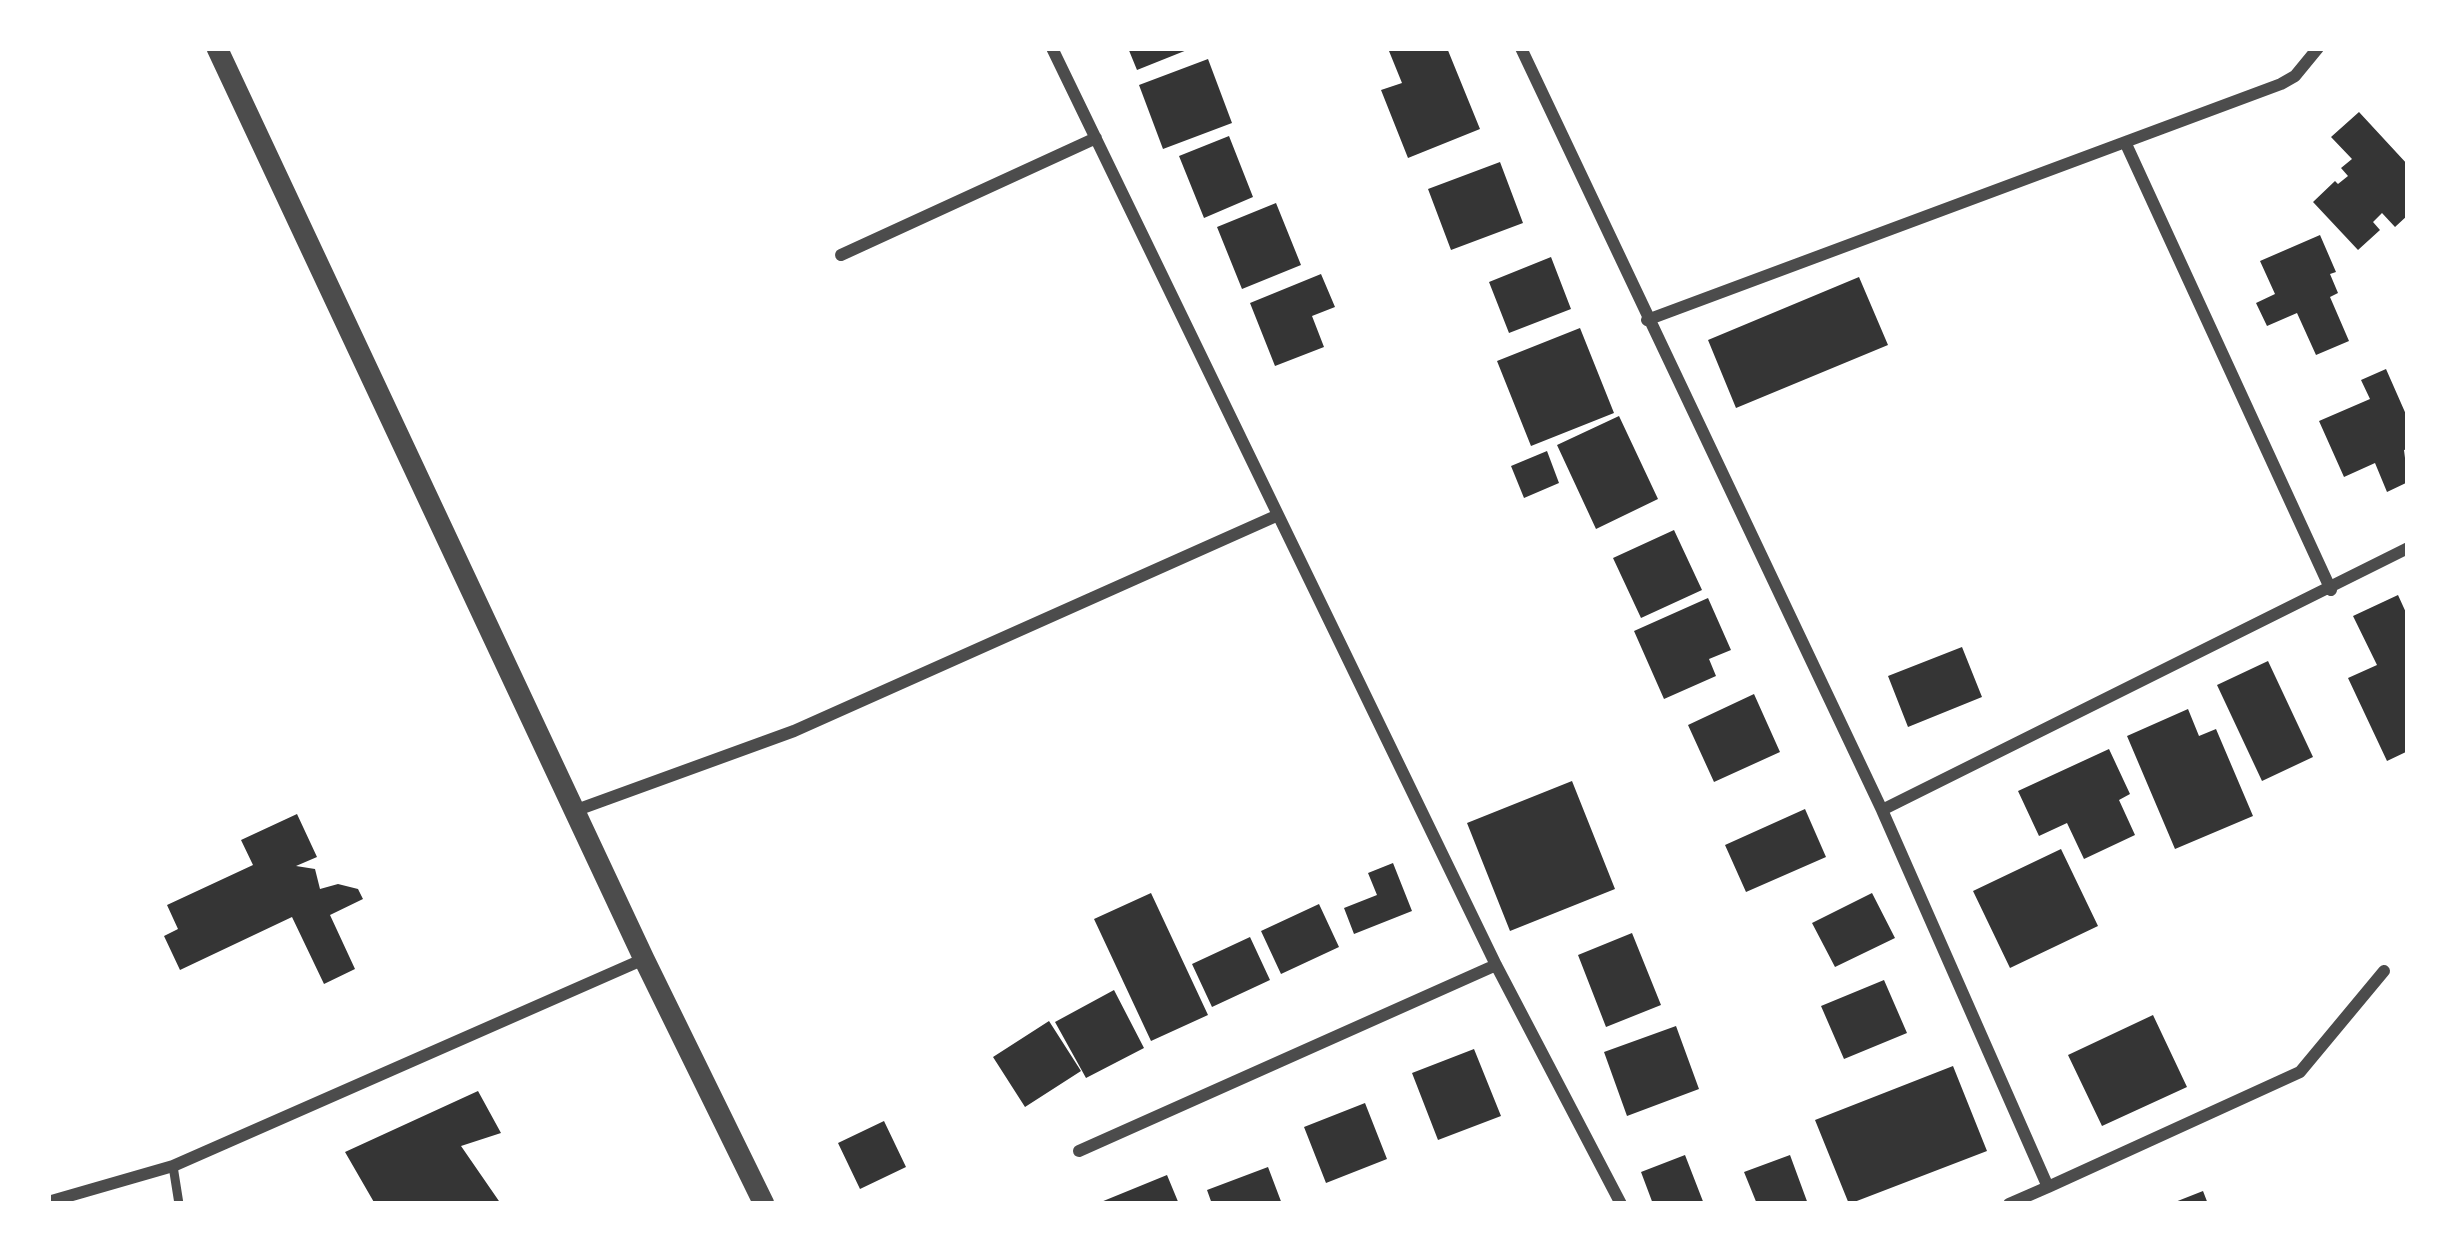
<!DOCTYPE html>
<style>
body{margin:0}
#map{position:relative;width:2456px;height:1252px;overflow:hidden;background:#fff;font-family:Raleway,sans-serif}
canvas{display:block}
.frame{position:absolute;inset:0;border:51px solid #fff;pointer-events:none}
</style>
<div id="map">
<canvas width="2456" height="1252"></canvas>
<div class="frame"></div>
</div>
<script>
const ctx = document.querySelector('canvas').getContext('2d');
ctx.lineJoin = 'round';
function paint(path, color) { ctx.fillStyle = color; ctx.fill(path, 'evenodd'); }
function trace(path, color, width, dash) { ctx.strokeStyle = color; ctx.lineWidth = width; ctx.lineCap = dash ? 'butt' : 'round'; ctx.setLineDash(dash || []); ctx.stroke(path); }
const building = new Path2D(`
 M1128 48H1192L1137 70Z
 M1396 48H1447L1480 129 1408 158 1381 90 1402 83 1389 51Z
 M1208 59 1232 123 1163 149 1139 85Z
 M2359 112 2408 165V215L2395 227 2382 213 2373 222 2380 230 2358 250 2313 202 2335 181 2338 184 2348 176 2341 168 2352 159 2331 137Z
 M1229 136 1253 197 1204 218 1179 156Z
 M1500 162 1523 223 1451 250 1428 189Z
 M1276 203 1301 265 1242 289 1217 227Z
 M2320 235 2336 272 2330 274 2338 293 2330 297 2349 341 2316 355 2297 313 2267 326 2256 303 2275 294 2260 261Z
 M1551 257 1571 309 1509 333 1489 282Z
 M1321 274 1335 307 1312 316 1324 347 1275 366 1250 303Z
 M1859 277 1888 345 1736 408 1708 340Z
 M1580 328 1614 413 1531 446 1497 361Z
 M2386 369 2408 419V449L2404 450 2408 482 2387 492 2375 463 2344 477 2319 421 2370 399 2361 380Z
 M1619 416 1658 499 1596 529 1557 445Z
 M1547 451 1559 483 1524 498 1511 466Z
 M1674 530 1702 590 1641 618 1613 558Z
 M2398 595 2408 617V751L2387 761 2348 678 2377 665 2353 616Z
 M1708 598 1731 650 1709 659 1716 676 1664 699 1634 631Z
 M1962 647 1982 697 1908 727 1888 676Z
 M2268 661 2313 757 2262 781 2217 685Z
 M1754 694 1780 752 1714 782 1688 725Z
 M2188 709 2199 736 2216 729 2253 816 2175 849 2127 736Z
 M2109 749 2130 794 2119 800 2135 835 2084 859 2067 823 2039 836 2018 791Z
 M1572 781 1615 889 1510 931 1467 823Z
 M1805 809 1826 857 1746 892 1725 845Z
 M297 814 317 857 296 866 315 869 320 889 338 884 358 889 363 899 330 915 355 969 324 984 292 917 180 970 164 936 178 929 167 905 253 865 241 840Z
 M2061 849 2098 926 2010 968 1973 891Z
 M1393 863 1412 911 1354 934 1344 908 1377 895 1368 873Z
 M1151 893 1208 1015 1151 1041 1094 919Z
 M1872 893 1895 938 1835 967 1812 923Z
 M1319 904 1339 947 1281 974 1261 931Z
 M1632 933 1661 1005 1606 1027 1578 955Z
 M1250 937 1270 980 1212 1007 1192 964Z
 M1884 980 1907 1033 1844 1059 1821 1006Z
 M1114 990 1144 1048 1086 1078 1055 1022Z
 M2153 1015 2187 1087 2102 1126 2068 1055Z
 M1049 1021 1081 1071 1025 1107 993 1057Z
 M1676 1026 1699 1089 1627 1116 1604 1052Z
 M1474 1049 1501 1116 1438 1140 1412 1073Z
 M1953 1066 1987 1151 1849 1204 1815 1120Z
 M478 1091 501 1133 461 1146 501 1204H375L345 1152Z
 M1365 1103 1387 1159 1326 1183 1304 1127Z
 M884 1121 906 1167 860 1189 838 1143Z
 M1685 1155 1704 1204H1653L1641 1172Z
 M1790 1155 1808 1204H1757L1744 1172Z
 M1268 1167 1282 1204H1212L1207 1190Z
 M1167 1175 1179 1204H1096Z
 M2203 1191 2208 1204H2170Z`);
const service = new Path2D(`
 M173 1166 179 1204`);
const minor = new Path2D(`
 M1052 48 1496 965 1621 1204
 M1521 48 1882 810 2048 1187 2009 1204
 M2126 144 2331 590
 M841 255 1096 138
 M1647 320 2281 84 2295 76 2318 48
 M1882 810 2408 548
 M574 811 794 731 1276 516
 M1079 1151 1496 965
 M2048 1187 2300 1072 2384 971
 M48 1202 173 1166 644 959`);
const tertiary = new Path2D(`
 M217 48 644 959 764 1204`);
paint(building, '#353535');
trace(service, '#4c4c4c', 9);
trace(minor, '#4c4c4c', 12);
trace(tertiary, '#4c4c4c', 21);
</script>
